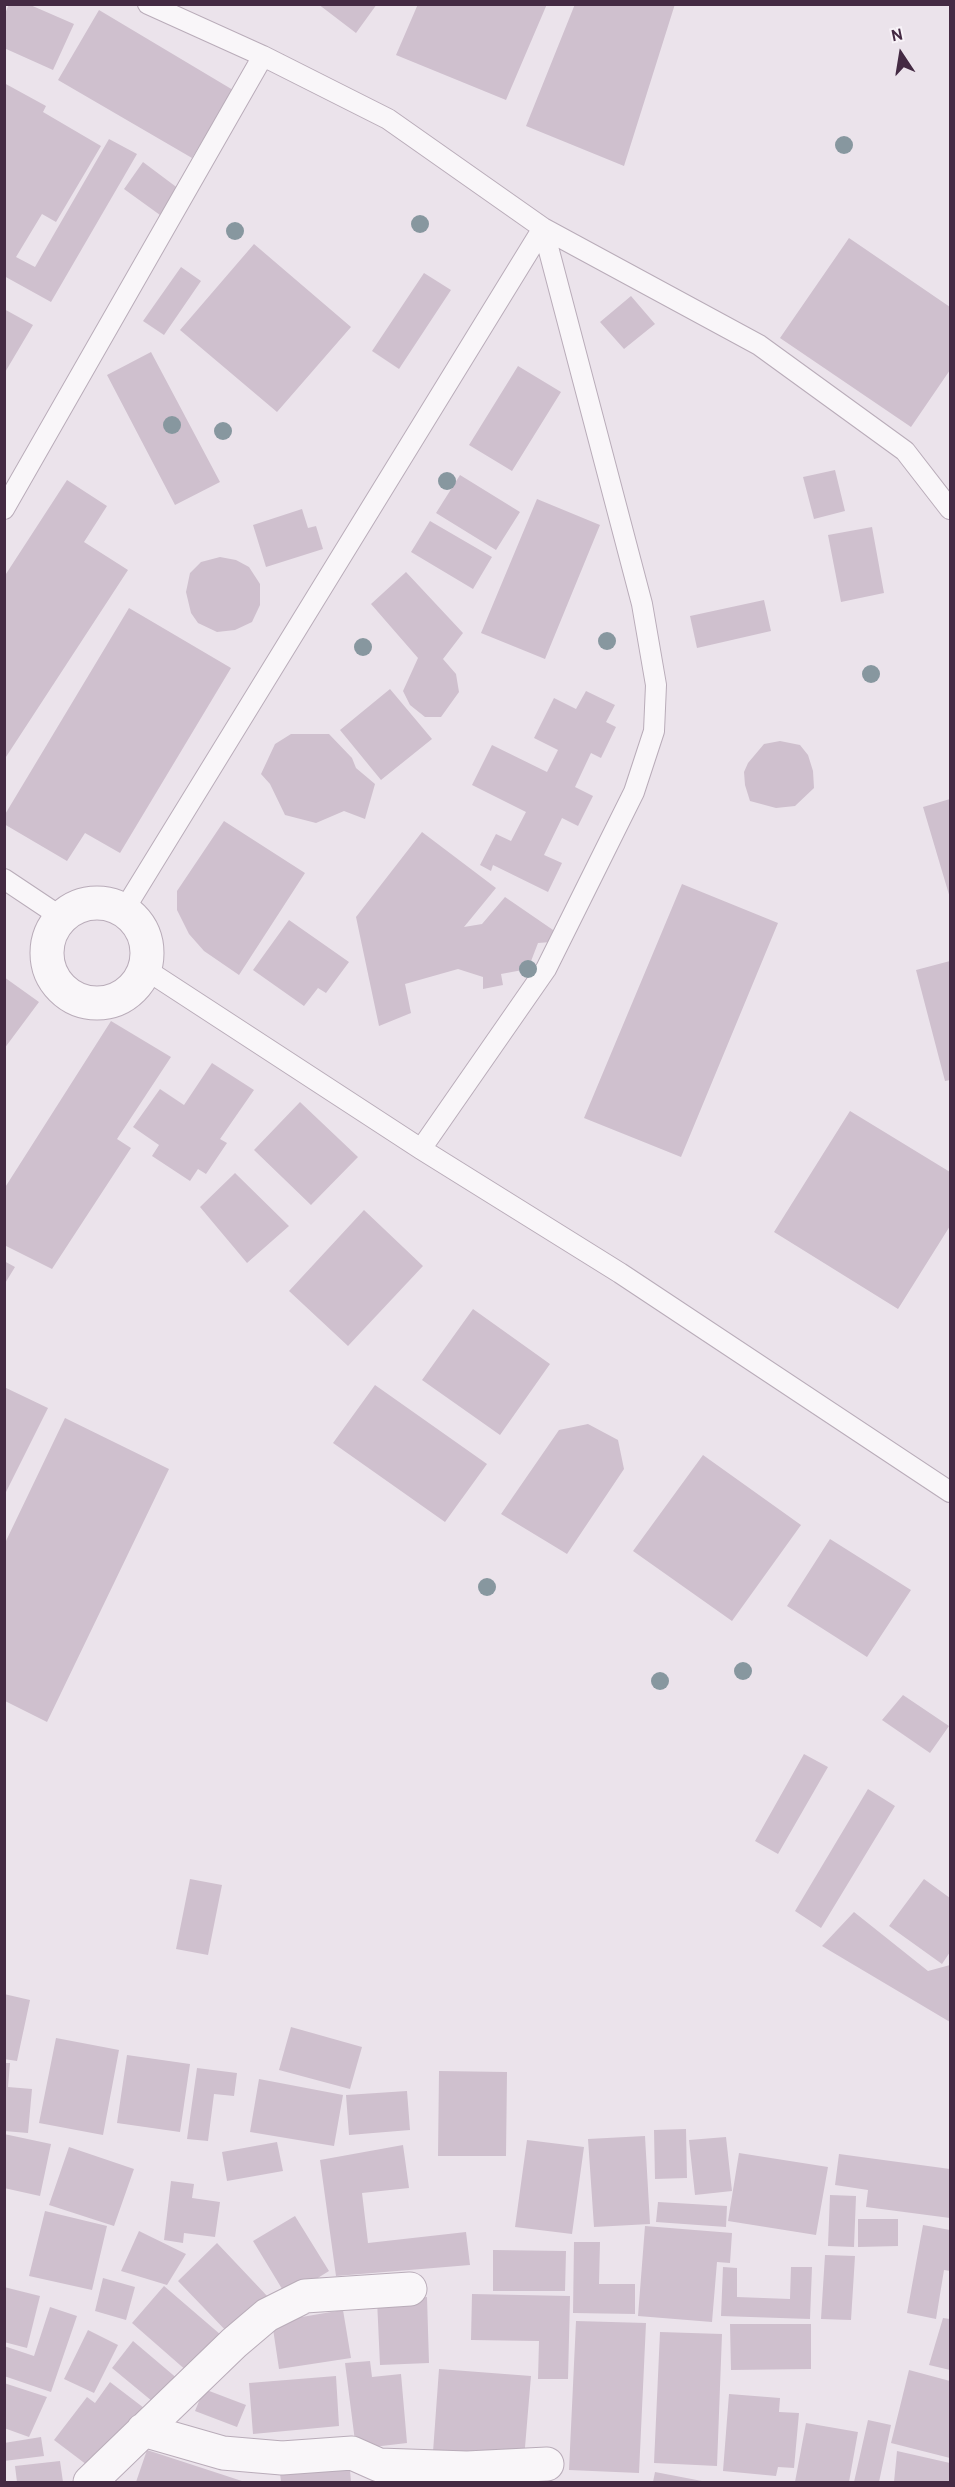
<!DOCTYPE html>
<style>
body{margin:0}
#map{position:relative;width:955px;height:2487px;overflow:hidden;background:#ebe3eb;font-family:Overpass,sans-serif}
canvas{display:block}
.frame{position:absolute;inset:0;border:6px solid #442a43;pointer-events:none}
.north{position:absolute;left:871px;top:24px;width:60px;height:60px;-webkit-text-stroke:4px #f8f3f8;paint-order:stroke;rotate:348deg;font-size:16px;font-weight:700;line-height:24px;text-align:center;color:#442a43}
.north::after{content:'';display:block;margin:auto;width:21px;height:27px;background:#442a43;clip-path:polygon(50% 0,100% 100%,50% 72%,0 100%)}
</style>
<div id="map">
<canvas width="955" height="2487"></canvas>
<div class="frame"></div>
<div class="north">N</div>
</div>
<script>
const ctx = document.querySelector('canvas').getContext('2d');
ctx.lineJoin = 'round';
function paint(path, color) { ctx.fillStyle = color; ctx.fill(path, 'evenodd'); }
function trace(path, color, width, dash) { ctx.strokeStyle = color; ctx.lineWidth = width; ctx.lineCap = dash ? 'butt' : 'round'; ctx.setLineDash(dash || []); ctx.stroke(path); }
const building = new Path2D(`
 M9 4H28L74 24 53 70 4 48V16Z
 M318 4H377L356 33Z
 M418 4H547L506 100 396 55Z
 M575 4H675L624 166 526 126Z
 M99 10 233 90 192 158 58 80Z
 M4 83 46 106 43 112 101 146 56 222 42 214 16 257 35 267 109 139 137 154 51 302 4 276Z
 M143 162 179 189 160 215 124 189Z
 M849 238 950 307V370L911 427 780 338Z
 M254 244 351 327 277 412 180 330Z
 M181 267 201 281 164 335 143 321Z
 M424 273 451 290 399 369 372 351Z
 M631 296 655 324 624 349 600 322Z
 M4 309 33 325 4 374Z
 M151 352 220 482 175 505 107 375Z
 M518 366 561 392 512 471 469 445Z
 M835 470 845 511 814 519 803 477Z
 M460 475 520 512 496 550 436 513Z
 M67 480 107 506 84 542 128 570 4 760V577Z
 M537 499 600 525 545 659 481 633Z
 M302 509 308 528 316 526 323 549 266 567 253 525Z
 M430 521 492 557 473 589 411 552Z
 M872 527 884 593 841 602 828 535Z
 M220 557 236 560 249 567 260 584V605L252 622 235 630 217 632 198 623 191 613 186 592 190 573 201 562Z
 M406 572 463 633 443 659 456 674 459 692 441 717H425L410 705 403 691 418 658 371 604Z
 M764 600 771 631 697 648 690 616Z
 M129 608 231 668 120 853 85 833 67 861 4 824V816Z
 M390 689 432 739 381 780 340 730Z
 M586 691 615 705 606 722 616 727 601 758 591 753 575 787 593 796 578 826 562 818 544 855 562 863 548 892 493 865 491 871 480 865 496 834 511 841 526 812 472 785 492 745 547 772 558 750 534 738 554 698 576 709Z
 M291 734H329L352 758 356 768 375 784 365 819 344 811 316 823 285 815 270 784 261 774 275 744Z
 M780 741 800 745 808 755 813 771 814 788 795 806 776 808 750 801 745 785 744 772 748 763 764 744Z
 M950 799V898L923 807Z
 M224 821 305 873 239 975 204 951 189 934 177 910V891Z
 M422 832 496 888 464 927 482 924 505 897 556 932 551 942 538 943 528 969 501 974 503 985 483 989V977L458 969 405 984 411 1013 379 1026 356 917Z
 M682 884 778 923 681 1157 584 1118Z
 M289 920 349 962 326 993 318 988 304 1006 253 970Z
 M950 961V1080L945 1081 916 970Z
 M4 977 39 1002 4 1049Z
 M111 1021 171 1057 117 1139 131 1148 52 1269 4 1245V1189Z
 M212 1063 254 1090 220 1139 227 1143 206 1174 198 1169 190 1181 152 1156 159 1145 133 1127 160 1089 184 1105Z
 M300 1102 358 1157 311 1205 254 1150Z
 M850 1111 950 1172V1226L898 1309 774 1232Z
 M235 1173 289 1226 247 1263 200 1207Z
 M364 1210 423 1266 348 1346 289 1291Z
 M4 1261 15 1267 4 1285Z
 M473 1309 550 1364 500 1435 422 1380Z
 M375 1385 487 1464 445 1522 333 1443Z
 M4 1387 48 1408 4 1496Z
 M65 1418 169 1469 47 1722 5 1701V1543Z
 M588 1424 618 1440 624 1469 567 1554 501 1514 559 1430Z
 M703 1455 801 1525 732 1621 633 1551Z
 M830 1539 911 1590 867 1657 787 1606Z
 M903 1695 949 1726 930 1753 882 1720Z
 M804 1754 828 1767 778 1854 755 1841Z
 M868 1789 895 1806 821 1928 795 1911Z
 M190 1879 222 1885 208 1955 176 1949Z
 M924 1879 950 1898V1952L942 1964 889 1926Z
 M854 1912 928 1971 950 1965V2022L822 1946Z
 M4 1994 30 2000 17 2061 4 2059Z
 M291 2027 362 2047 350 2089 279 2070Z
 M56 2038 119 2050 103 2135 39 2123Z
 M127 2055 190 2064 180 2132 117 2123Z
 M4 2063H10L8 2087 32 2089 28 2133 4 2131Z
 M197 2068 237 2073 234 2096 214 2094 208 2141 187 2139Z
 M439 2071 507 2072 506 2156H438Z
 M259 2079 343 2095 334 2146 250 2132Z
 M407 2091 410 2130 349 2135 346 2095Z
 M686 2129 687 2178 655 2179 654 2130Z
 M4 2134 51 2144 40 2196 4 2188Z
 M645 2136 650 2224 594 2227 588 2139Z
 M726 2137 732 2191 695 2195 689 2140Z
 M527 2140 584 2147 572 2234 515 2227Z
 M277 2142 283 2171 227 2181 222 2152Z
 M403 2145 409 2188 362 2193 368 2243 466 2232 470 2265 336 2276 320 2160Z
 M69 2147 134 2169 114 2226 49 2205Z
 M739 2153 828 2167 816 2235 728 2221Z
 M839 2154 950 2169V2218L866 2207 868 2190 835 2185Z
 M171 2181 194 2184 192 2198 220 2202 215 2237 184 2233 183 2243 164 2240Z
 M830 2195 856 2196 854 2247 828 2246Z
 M658 2202 727 2206 726 2227 656 2222Z
 M45 2211 107 2226 92 2290 29 2276Z
 M295 2216 329 2271 287 2297 253 2241Z
 M858 2219H898V2246L858 2247Z
 M923 2225 950 2230V2271L944 2270 936 2319 907 2313Z
 M645 2226 732 2233 730 2263 717 2262 712 2322 638 2316Z
 M139 2231 186 2254 167 2285 121 2271Z
 M574 2242H600L599 2284H635V2314L573 2313Z
 M217 2243 269 2298 230 2335 178 2281Z
 M493 2250 566 2251 565 2291H493Z
 M825 2255 855 2256 851 2320 821 2319Z
 M723 2267 737 2268V2297L790 2299 791 2267H812L810 2319 721 2316Z
 M103 2278 135 2287 126 2320 95 2311Z
 M164 2286 221 2335 188 2372 132 2323Z
 M4 2287 40 2296 27 2348 4 2342Z
 M472 2294 570 2296 568 2379H538L539 2341 471 2340Z
 M427 2297 429 2363 380 2365 377 2300Z
 M50 2307 77 2316 51 2392 4 2376V2346L34 2356Z
 M343 2310 351 2358 279 2369 272 2322Z
 M943 2318 950 2319V2370L929 2365Z
 M576 2321 646 2323 639 2473 569 2470Z
 M730 2324H811V2369L731 2370Z
 M88 2330 118 2345 94 2393 64 2379Z
 M660 2332 722 2334 717 2466 654 2463Z
 M133 2341 179 2380 158 2406 112 2368Z
 M370 2361 372 2377 401 2374 407 2443 356 2449 345 2363Z
 M439 2369 531 2376 524 2459 433 2452Z
 M909 2370 950 2381V2458L891 2443Z
 M336 2376 339 2426 253 2434 249 2383Z
 M110 2382 144 2408 95 2471 54 2440 87 2397 95 2403Z
 M4 2383 47 2397 29 2437 4 2428Z
 M204 2389 246 2405 237 2427 195 2411Z
 M729 2394 780 2398 779 2412 799 2413 794 2468 778 2467 776 2476 723 2471Z
 M868 2420 891 2425 879 2482H854Z
 M806 2423 858 2432 849 2482H795Z
 M41 2437 44 2456 4 2461V2443Z
 M147 2450 245 2482H136Z
 M897 2451 950 2463V2482H894Z
 M349 2458 351 2482H281L279 2464Z
 M60 2461 63 2482H17L15 2466Z
 M655 2472 702 2481V2482H653Z`);
const service = new Path2D(`
 M148 4 263 56 388 119 543 228 759 345 905 451 950 509
 M4 509 263 56
 M4 879 61 917
 M124 910 543 228
 M145 969 421 1149 620 1273 950 1492
 M421 1149 546 969 634 792 654 731 656 685 642 604 543 228`);
const minor = new Path2D(`
 M47 953a50 50 0 1 1 100 0a50 50 0 1 1-100 0Z
 M143 2430 223 2453 282 2458 352 2453 379 2465 467 2468 547 2464
 M90 2482 234 2343 267 2315 305 2296 410 2289`);
const trees = [
 [844,145],
 [420,224],
 [235,231],
 [172,425],
 [223,431],
 [447,481],
 [607,641],
 [363,647],
 [871,674],
 [528,969],
 [487,1587],
 [743,1671],
 [660,1681]
];
paint(building, '#cfc0ce');
trace(service, '#b9acb9', 22);
trace(minor, '#b9acb9', 35);
trace(service, '#f9f6f9', 20);
trace(minor, '#f9f6f9', 33);
ctx.fillStyle = '#87979f';
for (const [x, y] of trees) { ctx.beginPath(); ctx.arc(x, y, 9, 0, 2 * Math.PI); ctx.fill(); }
</script>
